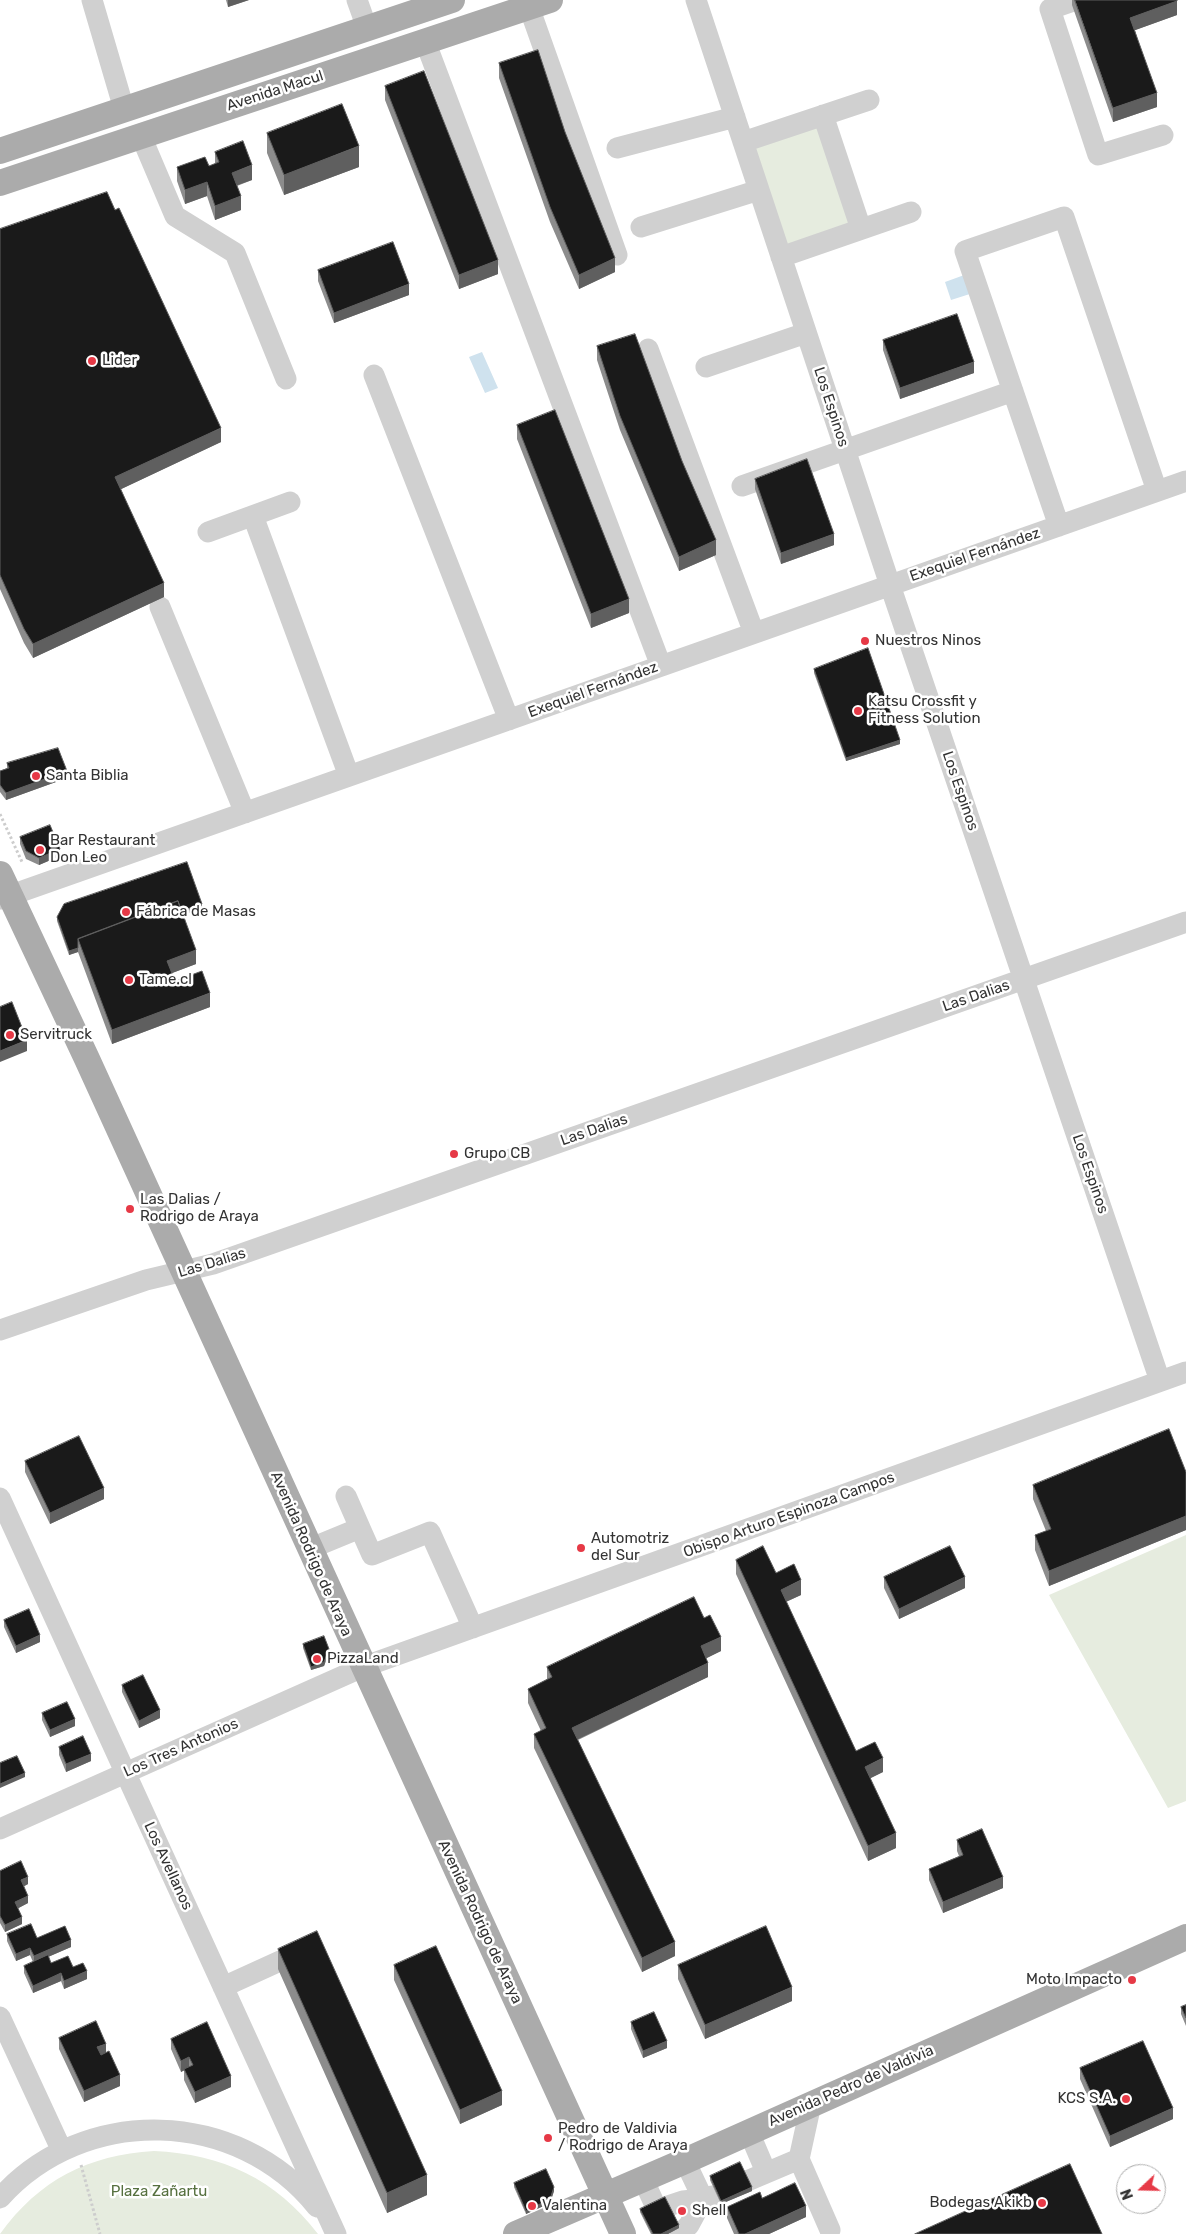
<!DOCTYPE html>
<meta charset="utf-8">
<style>
body{margin:0}
#map{position:relative;width:1186px;height:2234px;overflow:hidden;background:#fff;font-family:Rubik,sans-serif}
canvas{display:block}
.north{position:absolute;left:1116px;top:2164px;width:50px;height:50px;box-sizing:border-box;background:#fff;border:1px solid #adadad;border-radius:50%;rotate:249deg;font-size:14px;font-weight:700;line-height:20px;text-align:center;color:#333}
.north::after{content:'';display:block;margin:auto;width:18px;height:22px;background:#e63946;clip-path:polygon(50% 0,100% 100%,50% 72%,0 100%)}
</style>
<div id="map">
<canvas width="1186" height="2234"></canvas>
<div class="north">N</div>
</div>
<script>
const ctx = document.querySelector('canvas').getContext('2d');
ctx.lineJoin = 'round';
function paint(path, color) { ctx.fillStyle = color; ctx.fill(path, 'evenodd'); }
function trace(path, color, width, dash) { ctx.strokeStyle = color; ctx.lineWidth = width; ctx.lineCap = dash ? 'butt' : 'round'; ctx.setLineDash(dash || []); ctx.stroke(path); }
function drawText(font, color, halo, rows, align = 'center') {
  ctx.font = font + ' Rubik,sans-serif'; ctx.lineWidth = 5; ctx.setLineDash([]); ctx.textBaseline = 'middle'; ctx.strokeStyle = halo; ctx.fillStyle = color; for (const [text, x, y, turn = 0] of rows) {
    ctx.save(); ctx.translate(x, y); ctx.rotate((+turn || 0) * Math.PI / 180); ctx.textAlign = isNaN(turn) ? turn : align; if (halo) ctx.strokeText(text, 0, 0); ctx.fillText(text, 0, 0); ctx.restore();
  }
}
const green = new Path2D(`
 M823 115 861 229 781 257 743 142Z
 M1186 1535V1801L1168 1808 1049 1595Z
 M154 2151C222 2154 276 2179 318 2234H0C39 2180 88 2155 154 2151Z`);
const water = new Path2D(`
 M967 274 973 293 951 300 945 282Z
 M482 352 498 388 485 393 469 357Z`);
const path = new Path2D(`
 M0 814 22 862
 M81 2165 100 2234`);
const minor = new Path2D(`
 M92 0 124 109
 M357 0 367 28
 M696 0 890 585 1160 1381
 M1076 0 1050 9 1098 155 1163 135
 M529 7 617 255
 M425 41 661 666
 M823 115 861 229
 M141 136 175 216 235 253 286 379
 M743 142 869 100
 M617 148 735 117
 M641 227 759 190
 M781 257 911 212
 M648 349 754 633
 M706 367 806 333
 M374 375 509 720
 M742 486 1013 391
 M253 516 349 776
 M1059 526 965 251 1064 217 1157 491
 M208 532 290 502
 M160 607 245 813
 M0 899 1186 481
 M0 1330 146 1280 213 1264 1186 922
 M346 1496 360 1528
 M0 1498 336 2234
 M309 1549 360 1528 372 1555 430 1532 473 1628
 M0 1829 363 1667 1186 1372
 M223 1987 302 1951
 M0 2017 62 2151
 M811 2104 799 2159 830 2230
 M749 2132 766 2172
 M643 2179 655 2205
 M747 2181 799 2159
 M0 2198C84 2104 238 2108 317 2207
 M668 2206 683 2201 703 2199 685 2161
 M680 2234 689 2225 703 2199 712 2196`);
const major = new Path2D(`
 M0 151 452 0
 M0 183 550 0
 M0 874 87 1059 623 2234
 M516 2234 685 2161 1186 1937`);
const wall = new Path2D(`
 M226 0H249L228 7Z
 M1072 0H1177V15L1135 30 1157 107 1113 122 1072 5Z
 M499 63 565 132 615 272 579 289 550 222 499 78Z
 M385 86 498 274 459 289 385 100Z
 M267 133 359 167 284 195 267 153Z
 M215 152 252 180 237 186 241 210 215 220 207 196 185 204 177 181V167L209 166 215 164Z
 M0 229 221 442 121 489 164 597 33 658 24 643 0 589Z
 M318 270 409 295 334 323 318 281Z
 M883 340 974 373 900 399 883 350Z
 M597 346 716 555 679 571 620 430 597 360Z
 M517 425 629 613 591 628 517 439Z
 M755 479 834 545 781 564 755 489Z
 M814 669 900 744 846 761 814 673Z
 M7 763 67 778 6 800 0 792V771L7 768Z
 M20 837 60 856 39 865 26 859 20 844Z
 M202 908 183 915 196 964 172 973 175 981 210 1007 112 1044 78 952 69 955 57 921V917Z
 M25 1461 104 1499 50 1524 25 1472Z
 M1186 1472V1530L1049 1586 1035 1550V1535L1046 1531 1033 1499V1485Z
 M736 1560 776 1573 801 1595 786 1602 856 1751 883 1772 870 1778 896 1848 868 1861 736 1574Z
 M884 1577 965 1588 899 1619 884 1588Z
 M704 1618 721 1651 706 1658 708 1677 578 1740 675 1956 642 1972 534 1748V1734L541 1731 528 1703V1689L547 1679V1667Z
 M4 1620 40 1642 16 1653 4 1627Z
 M303 1644 329 1653 324 1666 311 1670 303 1648Z
 M122 1685 160 1718 139 1728 122 1692Z
 M42 1713 75 1726 50 1737 42 1720Z
 M59 1747 91 1761 66 1772 59 1755Z
 M957 1840 1003 1888 943 1913 929 1880V1869L959 1856 957 1851Z
 M0 1871 28 1884 24 1886 28 1903 18 1908 22 1924 5 1932 0 1923Z
 M7 1934 37 1938 71 1947 48 1957 51 1963 73 1967 87 1979 64 1989 61 1981 33 1993 24 1973V1966L33 1962 30 1955 16 1961 7 1941Z
 M278 1949 427 2195 387 2213 278 1969Z
 M394 1965 502 2105 460 2124 394 1980Z
 M678 1965 792 2001 705 2039 678 1979Z
 M1186 2005V2026L1181 2014V2007Z
 M631 2022 667 2048 643 2058 631 2029Z
 M59 2038 106 2053 120 2086 84 2102 59 2049Z
 M171 2039 231 2087 195 2103 184 2080V2070L181 2072 171 2049Z
 M1080 2068 1173 2119 1110 2147 1080 2079Z
 M710 2176 752 2191 721 2204 710 2180Z
 M514 2183 554 2191 550 2203 526 2214 514 2187Z
 M727 2207 806 2217 769 2234H734L727 2218Z
 M640 2209 679 2228 668 2234H651L640 2212Z`);
const shadedWall = new Path2D(`
 M228 0H249L228 7Z
 M1177 1V15L1130 32V18Z
 M1157 93V107L1113 122V108Z
 M359 146V167L284 195V175Z
 M252 165V180L232 187V173Z
 M207 182V196L185 204V190Z
 M241 196V210L215 220V206Z
 M615 258V272L579 289V275Z
 M498 260V274L459 289V275Z
 M409 284V295L334 323V313Z
 M974 362V373L900 399V388Z
 M221 428V442L115 492V477Z
 M834 534V545L781 564V553Z
 M716 540V555L679 571V557Z
 M164 583V597L33 658V644Z
 M629 599V613L591 628V614Z
 M900 740V744L846 761V758Z
 M67 771V778L6 800V793Z
 M60 849V856L39 865V858Z
 M202 904V908L82 950 81 947Z
 M78 948V952L69 955V951Z
 M196 950V964L167 975V961Z
 M210 993V1007L112 1044V1030Z
 M27 1040V1051L0 1062V1051Z
 M104 1488V1499L50 1524V1513Z
 M1186 1516V1530L1049 1586V1571Z
 M965 1577V1588L899 1619V1609Z
 M801 1580V1595L781 1604V1590Z
 M40 1635V1642L16 1653V1646Z
 M721 1637V1651L701 1661V1646Z
 M329 1649V1653L324 1666 311 1670V1667Z
 M708 1663V1677L572 1742V1728Z
 M160 1710V1718L139 1728V1721Z
 M75 1719V1726L50 1737V1730Z
 M91 1754V1761L66 1772V1764Z
 M883 1758V1772L865 1781V1767Z
 M25 1773V1777L0 1788V1784Z
 M896 1833V1848L868 1861V1846Z
 M28 1877V1884L21 1888V1880Z
 M1003 1877V1888L943 1913V1902Z
 M28 1896V1903L15 1910V1902Z
 M22 1917V1924L5 1932V1925Z
 M71 1940V1947L34 1963V1956Z
 M675 1942V1956L642 1972V1958Z
 M30 1948V1955L16 1961V1954Z
 M87 1971V1979L64 1989V1981Z
 M61 1973V1981L33 1993V1986Z
 M792 1987V2001L705 2039V2025Z
 M667 2041V2048L643 2058V2051Z
 M106 2044V2055L97 2058V2047Z
 M189 2057V2068L181 2072V2061Z
 M120 2075V2086L84 2102V2091Z
 M231 2076V2087L195 2103V2092Z
 M502 2091V2105L460 2124V2110Z
 M1173 2108V2119L1110 2147V2136Z
 M427 2175V2195L387 2213V2193Z
 M554 2187V2191L550 2203 526 2214V2211Z
 M752 2187V2191L721 2204V2201Z
 M806 2206V2217L769 2234H745Z
 M679 2225V2228L668 2234H661Z`);
const building = new Path2D(`
 M1075 0H1177V1L1130 18 1157 93 1113 108Z
 M538 50 565 132 615 258 579 275 550 207 499 63Z
 M424 71 498 260 459 275 385 86Z
 M342 104 359 146 284 175 267 133Z
 M243 141 252 165 232 173 241 196 215 206 207 182 185 190 177 167 205 157 209 166 219 162 215 152Z
 M107 192 115 210 119 208 221 428 115 477 164 583 33 644 24 629 0 575V229Z
 M393 242 409 284 334 313 318 270Z
 M957 314 974 362 900 388 883 340Z
 M635 334 682 461 716 540 679 557 620 416 597 346Z
 M555 410 629 599 591 614 517 425Z
 M807 459 834 534 781 553 755 479Z
 M868 648 900 740 846 758 814 669Z
 M58 748 67 771 6 793 0 785V771L9 768 7 763Z
 M50 825 60 849 39 858 26 851 20 837Z
 M187 862 202 904 181 911 178 901 78 939V948L69 951 57 917 64 904Z
 M178 901 196 950 167 961 175 981 202 971 210 993 112 1030 78 939Z
 M12 1002 27 1040 0 1051V1007Z
 M1169 1429 1186 1472V1516L1049 1571 1035 1535 1051 1529 1033 1485Z
 M79 1436 104 1488 50 1513 25 1461Z
 M763 1546 776 1573 794 1564 801 1580 781 1590 856 1751 875 1742 883 1758 865 1767 896 1833 868 1846 736 1560Z
 M950 1546 965 1577 899 1609 884 1577Z
 M694 1597 704 1618 710 1615 721 1637 701 1646 708 1663 572 1728 675 1942 642 1958 534 1734 546 1728 528 1689 552 1677 547 1667Z
 M29 1609 40 1635 16 1646 4 1620Z
 M324 1636 329 1649 324 1662 311 1667 303 1644Z
 M143 1675 160 1710 139 1721 122 1685Z
 M67 1702 75 1719 50 1730 42 1713Z
 M83 1736 91 1754 66 1764 59 1747Z
 M17 1756 25 1773 0 1784V1763Z
 M982 1829 1003 1877 943 1902 929 1869 963 1855 957 1840Z
 M21 1861 28 1877 21 1880 28 1896 15 1902 22 1917 5 1925 0 1916V1871Z
 M31 1924 37 1938 65 1926 71 1940 34 1956 30 1948 16 1954 7 1934Z
 M766 1926 792 1987 705 2025 678 1965Z
 M317 1931 427 2175 387 2193 278 1949Z
 M436 1946 502 2091 460 2110 394 1965Z
 M48 1955 51 1963 68 1956 73 1967 83 1963 87 1971 64 1981 61 1973 33 1986 24 1966Z
 M1186 2005V2018L1181 2007Z
 M654 2012 667 2041 643 2051 631 2022Z
 M96 2021 106 2044 97 2047 101 2055 109 2051 120 2075 84 2091 59 2038Z
 M207 2022 231 2076 195 2092 184 2069 193 2065 189 2057 181 2061 171 2039Z
 M1143 2041 1173 2108 1110 2136 1080 2068Z
 M740 2162 752 2187 721 2201 710 2176Z
 M1070 2164 1102 2234H915Z
 M546 2169 554 2187 550 2199 526 2211 514 2183Z
 M795 2183 806 2206 745 2234H739L727 2207 760 2192 762 2198Z
 M665 2197 679 2225 661 2234H653L640 2209Z`);
const markers = [
 [92,361,5,"#e63946"],
 [865,641,5,"#e63946"],
 [858,711,5,"#e63946"],
 [36,776,5,"#e63946"],
 [40,850,5,"#e63946"],
 [126,912,5,"#e63946"],
 [129,980,5,"#e63946"],
 [10,1035,5,"#e63946"],
 [454,1154,5,"#e63946"],
 [130,1209,5,"#e63946"],
 [581,1548,5,"#e63946"],
 [317,1659,5,"#e63946"],
 [1132,1980,5,"#e63946"],
 [1126,2099,5,"#e63946"],
 [548,2138,5,"#e63946"],
 [1042,2203,5,"#e63946"],
 [532,2206,5,"#e63946"],
 [682,2211,5,"#e63946"]
];
const streetNames = [
 ["Avenida Macul",275,91,-18],
 ["Los Espinos",831,407,72],
 ["Exequiel Fernández",975,555,-19],
 ["Exequiel Fernández",593,690,-20],
 ["Los Espinos",960,791,71],
 ["Las Dalias",976,996,-19],
 ["Las Dalias",594,1130,-19],
 ["Los Espinos",1090,1174,71],
 ["Las Dalias",212,1263,-17],
 ["Obispo Arturo Espinoza Campos",789,1515,-20],
 ["Avenida Rodrigo de Araya",311,1554,66],
 ["Los Tres Antonios",181,1748,-24],
 ["Los Avellanos",168,1866,65],
 ["Avenida Rodrigo de Araya",480,1922,65],
 ["Avenida Pedro de Valdivia",851,2086,-24]
];
const poiNames = [
 ["Lider",102,361],
 ["Nuestros Ninos",875,641],
 ["Katsu Crossfit y",868,702],
 ["Fitness Solution",868,719],
 ["Santa Biblia",46,776],
 ["Bar Restaurant",50,841],
 ["Don Leo",50,858],
 ["Fábrica de Masas",136,912],
 ["Tame.cl",139,980],
 ["Servitruck",20,1035],
 ["Grupo CB",464,1154],
 ["Las Dalias /",140,1200],
 ["Rodrigo de Araya",140,1217],
 ["Automotriz",591,1539],
 ["del Sur",591,1556],
 ["PizzaLand",327,1659],
 ["Moto Impacto",1122,1980,"right"],
 ["KCS S.A.",1116,2099,"right"],
 ["Pedro de Valdivia",558,2129],
 ["/ Rodrigo de Araya",558,2146],
 ["Bodegas Akikb",1032,2203,"right"],
 ["Valentina",542,2206],
 ["Shell",692,2211]
];
const parkNames = [
 ["Plaza Zañartu",159,2192]
];
paint(green, '#e6ecdf');
paint(water, '#cfe2ee');
trace(path, '#cdcdcd', 3, [2.5, 2.5]);
trace(minor, '#d0d0d0', 21);
trace(major, '#ababab', 26);
paint(wall, '#8c8c8c');
paint(shadedWall, '#5f5f5f');
paint(building, '#1a1a1a');
trace(building, '#5f5f5f', 1);
for (const [x, y, r, color] of markers) { const dot = new Path2D(); dot.arc(x, y, r, 0, 2 * Math.PI); ctx.fillStyle = color; ctx.fill(dot); trace(dot, '#fff', 2); }
drawText('15px', '#333', '#fff', streetNames);
drawText('15px', '#333', '#fff', poiNames, 'left');
drawText('15px', '#56703f', '#fff', parkNames);
</script>
